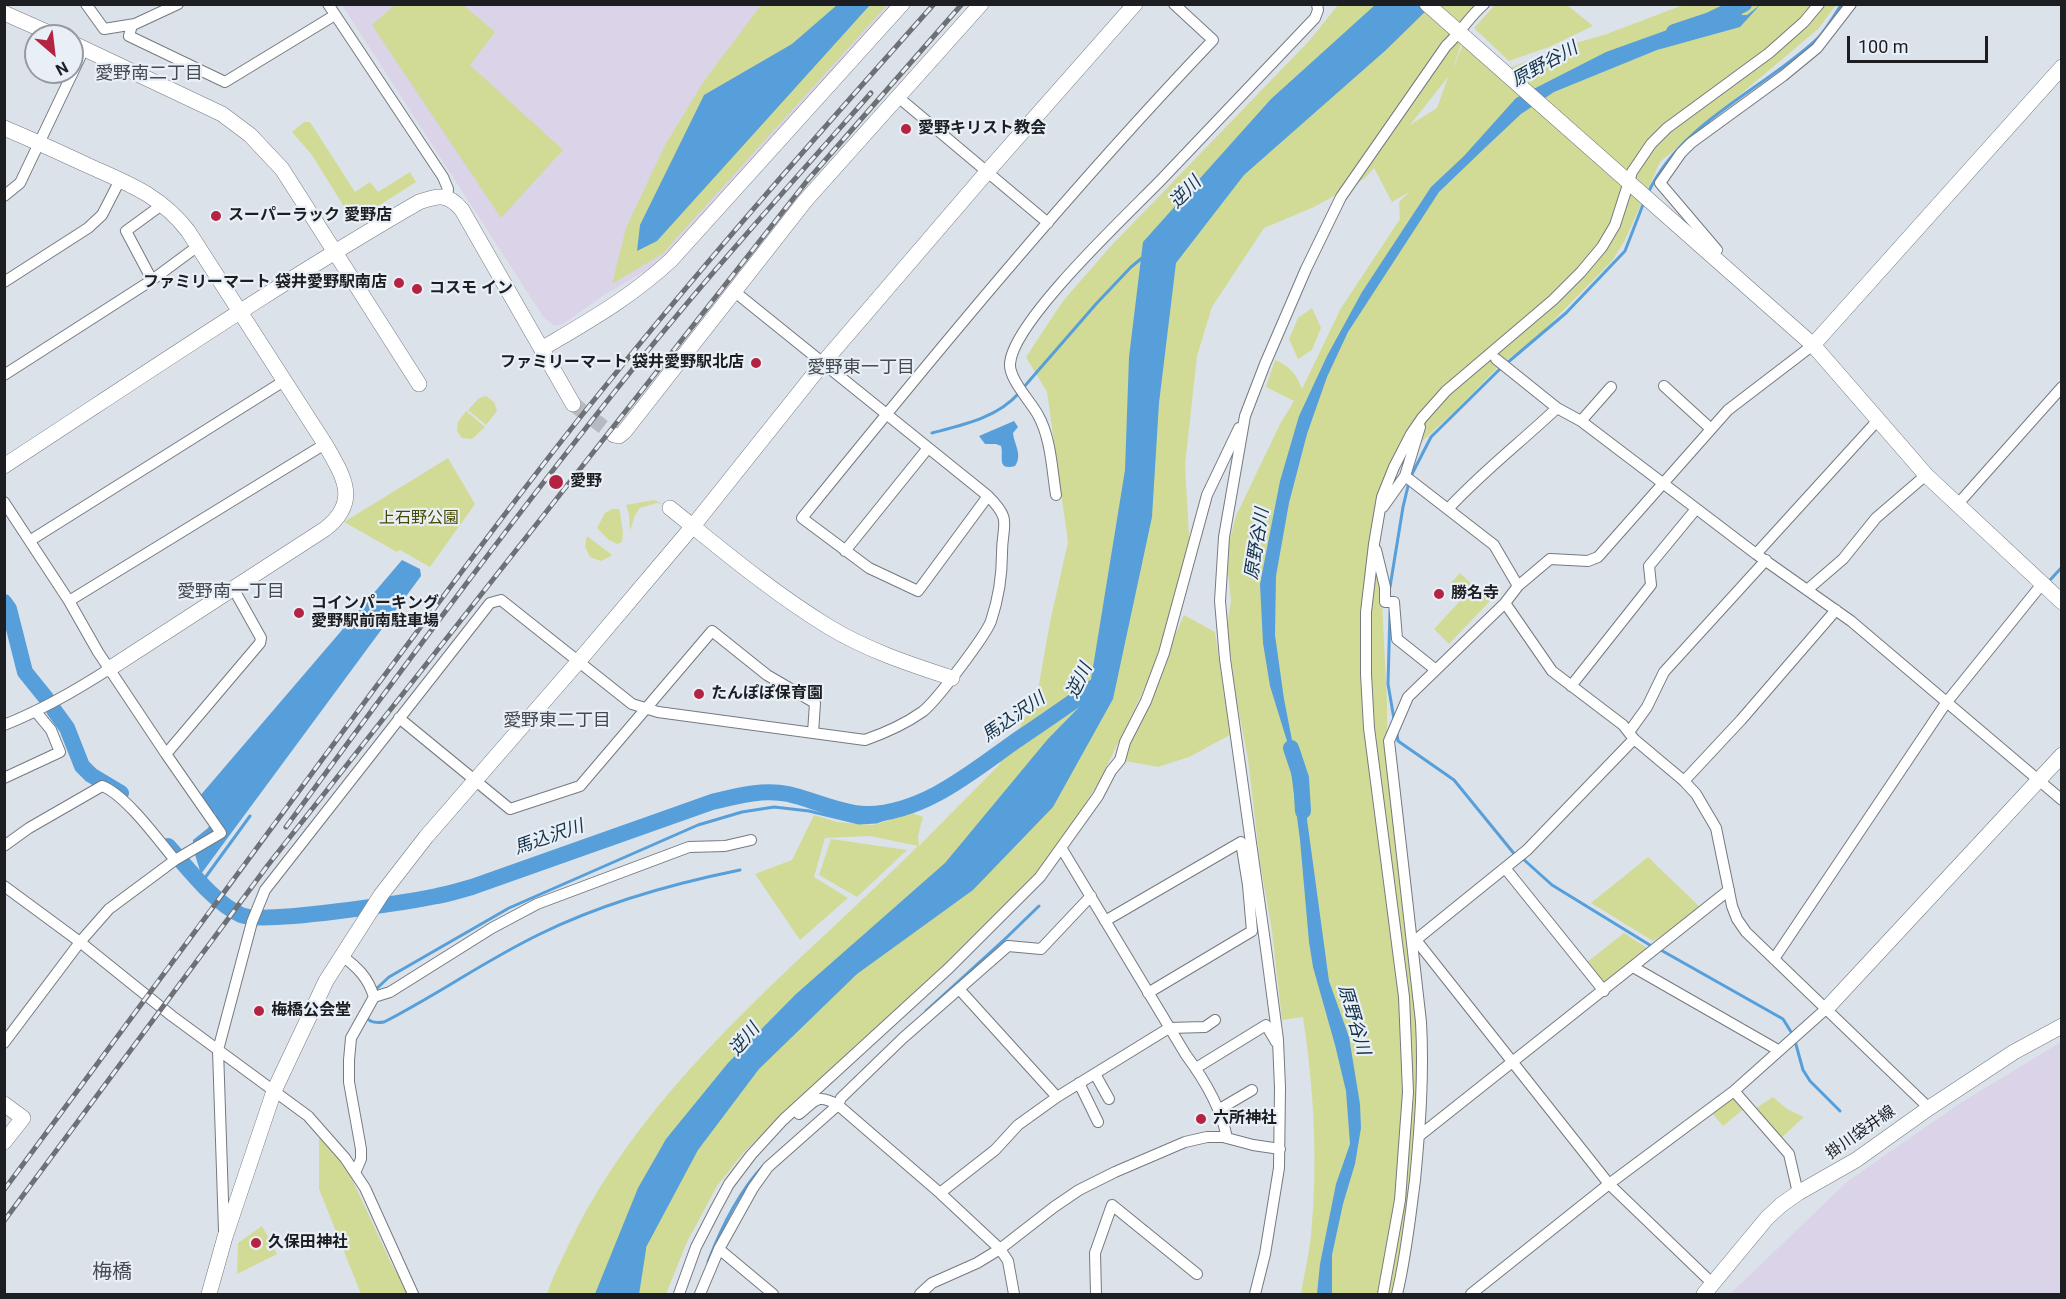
<!DOCTYPE html>
<meta charset="utf-8">
<style>
body{margin:0}
#map{position:relative;width:2066px;height:1299px;overflow:hidden;background:#dce2e9;font-family:Roboto,sans-serif}
canvas{display:block}
.frame{position:absolute;inset:0;border:6px solid #1c1e21;pointer-events:none}
.north{position:absolute;left:24px;top:24px;width:60px;height:60px;box-sizing:border-box;background:#e9eff6;border:2px solid #979ba1;border-radius:50%;rotate:152deg;font-size:16px;font-weight:700;line-height:24px;text-align:center;color:#1c1e21}
.north::after{content:'';display:block;margin:auto;width:21px;height:27px;background:#b52342;clip-path:polygon(50% 0,100% 100%,50% 72%,0 100%)}
.scale{position:absolute;left:1847px;top:36px;width:141px;height:27px;box-sizing:border-box;border:3px solid #1c1e21;border-top:0;padding-left:8px;font-size:18px;line-height:21px;white-space:nowrap;color:#1c1e21;-webkit-text-stroke:4px #e9eff6;paint-order:stroke}
</style>
<div id="map">
<canvas width="2066" height="1299"></canvas>
<div class="frame"></div>
<div class="north">N</div>
<div class="scale">100 m</div>
</div>
<script>
const ctx = document.querySelector('canvas').getContext('2d');
ctx.lineJoin = 'round';
function paint(path, color) { ctx.fillStyle = color; ctx.fill(path, 'evenodd'); }
function trace(path, color, width, dash) { ctx.strokeStyle = color; ctx.lineWidth = width; ctx.lineCap = dash ? 'butt' : 'round'; ctx.setLineDash(dash || []); ctx.stroke(path); }
function drawText(font, color, halo, rows, align = 'center') {
  ctx.font = font + ' Roboto,"Noto Sans JP",sans-serif'; ctx.lineWidth = 4.5; ctx.setLineDash([]); ctx.textBaseline = 'middle'; ctx.strokeStyle = halo; ctx.fillStyle = color; for (const [text, x, y, turn = 0] of rows) {
    ctx.save(); ctx.translate(x, y); ctx.rotate((+turn || 0) * Math.PI / 180); ctx.textAlign = isNaN(turn) ? turn : align; if (halo) ctx.strokeText(text, 0, 0); ctx.fillText(text, 0, 0); ctx.restore();
  }
}
const industrial = new Path2D(`
 M342 5H893L663 260 604 295 563 324 555 326 544 318Z
 M2061 1042V1294H1730L1848 1181 1959 1104Z`);
const green = new Path2D(`
 M1496 4 1567 5 1593 26 1549 47 1509 61 1474 28Z
 M395 5H463L495 32 470 65 563 150 501 218 372 25Z
 M761 5H887L662 254 612 284 626 228 665 145 704 81Z
 M1338 5H1484L1471 15 1452 71 1463 44 1510 68 1565 46 1604 35 1683 5H1836L1818 29 1660 162 1624 242 1612 261 1539 335 1499 366 1456 410 1394 467 1378 521 1387 703V752L1422 1048 1417 1122 1396 1294H1301C1304 1275 1309 1255 1311 1235 1318 1162 1314 1089 1303 1017L1282 1020 1272 931 1260 862 1248 759 1236 697 1227 626 1231 601 1228 573 1229 542 1236 516 1280 424 1294 401 1266 387 1275 360C1289 365 1297 375 1302 389L1341 308 1400 219 1399 202 1409 192 1392 202 1374 168 1364 179 1314 207 1264 228 1212 307 1197 356 1185 465 1190 553 1150 676 1134 710 1101 778 1062 842 1044 868 876 1031 835 1065 744 1152 717 1186 687 1242 666 1294H547C555 1271 566 1250 577 1228 657 1074 797 966 918 846L870 836 825 838 814 877 848 898 800 940 755 874 792 860 814 815 837 822 873 825 912 813 923 817 918 836 919 846 999 765 1037 695 1050 622 1068 542 1047 392 1026 357 1063 301 1111 246 1309 41ZM1448 77 1437 108 1410 125Z
 M304 122H310L355 192 370 182 378 192 410 172 416 182 361 217 351 218 312 155 292 132Z
 M1312 308 1321 328 1312 350 1298 359 1289 339 1298 318Z
 M486 396 494 402 497 411 486 425 468 410 479 398Z
 M466 411 485 427 472 439 462 438 457 431 458 422Z
 M448 458 475 504 430 567 400 550 397 552 344 522Z
 M654 500 664 504 657 503 640 508 635 515 630 531 629 514 626 505Z
 M612 509H619L620 512 623 533 622 542 617 544 609 540 597 528 605 513Z
 M587 536 612 555 611 556 601 561 590 557 585 547Z
 M1460 573 1490 601 1449 644 1434 629 1460 601 1450 591 1454 588 1450 584Z
 M1184 615 1215 632 1230 735 1189 757 1158 767 1120 760Z
 M831 839 907 850 857 897 819 875Z
 M1648 857 1704 911 1653 941 1591 903Z
 M1624 933 1647 948 1604 984 1586 963Z
 M1734 1095 1745 1108 1723 1126 1712 1113Z
 M1773 1097 1787 1109 1804 1117 1781 1138 1756 1108Z
 M319 1128 351 1177 390 1261 409 1294H361L319 1189Z
 M262 1226 277 1254 237 1274 238 1243Z`);
const water = new Path2D(`
 M837 5H870L657 241 637 251 640 225 704 95 792 44Z
 M1375 5H1432L1386 50 1244 175 1176 263 1159 403 1152 517 1113 699 1053 807 973 890 857 974 759 1069 698 1150 643 1253 624 1294H595L638 1188 666 1139 728 1063 796 994 945 863 1047 740 1088 698 1125 470 1129 357 1143 242 1271 99Z
 M1727 5H1750L1740 11 1742 15H1747L1760 5 1740 27 1657 50 1554 92 1521 114 1487 146 1439 192 1348 332 1327 377 1307 434 1289 503 1276 576 1275 635 1284 699 1306 812 1329 981 1349 1037 1360 1104 1361 1128 1355 1164 1343 1204 1332 1255V1294H1317L1320 1264 1336 1184 1350 1144 1346 1091 1335 1045 1313 967 1309 942 1300 840 1287 741 1270 686 1263 643 1260 584 1280 481 1299 416 1327 356 1362 292 1431 187 1464 156 1516 98 1606 52 1695 20Z
 M1014 421 1018 427 1013 433C1014 444 1023 455 1015 466 996 471 1004 456 1001 446L996 444H985L979 436Z
 M402 560 420 569 421 576 201 874 193 848V840L208 828 216 815 199 797Z`);
const stream = new Path2D(`
 M1648 193C1681 122 1763 90 1818 38 1827 29 1834 15 1842 4
 M1507 363 1566 313 1625 251 1644 202
 M1023 388 1096 304 1131 267 1142 258
 M932 433C963 425 997 418 1019 393
 M1411 476 1431 437 1502 367
 M2051 579 2062 567
 M1390 587 1403 507 1409 482
 M1390 612 1388 684 1394 719
 M1397 734 1398 741 1454 780 1516 856
 M1522 858 1552 885 1653 947
 M209 892 202 882 250 816
 M1659 949 1783 1019 1793 1035
 M374 991 389 977 509 908 698 825 742 812 774 807 809 811 859 823 876 822 905 812 941 790
 M926 1011 1006 938 1039 906
 M366 1017C370 1023 378 1023 384 1022 437 995 486 960 540 934 603 903 671 884 740 870
 M1795 1041 1803 1070 1810 1081 1840 1111
 M708 1262C721 1228 738 1193 763 1166`);
const river = new Path2D(`
 M1674 32 1710 20 1744 4
 M4 602 9 609 25 672 46 698
 M54 710 67 728 82 766 91 775 121 793
 M1291 748 1301 778 1303 811
 M168 846C188 868 213 902 241 915 262 925 407 902 437 896 449 894 461 890 472 887L712 802C737 796 762 789 788 794 811 799 846 815 868 814 924 813 973 771 1017 740 1047 720 1077 699 1107 678
 M631 1294 638 1249`);
const secondaryTunnel = new Path2D(`
 M573 404 614 435`);
const street = new Path2D(`
 M86 4 104 29 135 24 178 4
 M328 4 443 177 448 189 447 197
 M132 25 129 36 225 82 335 15
 M898 97 1048 223
 M4 196 20 183 84 49
 M1712 255 1717 250 1660 183 1681 153 1691 143 1783 76 1817 48 1851 4
 M152 280 126 231 163 204
 M4 282 88 228 102 215 120 180
 M1496 359 1557 408 1581 421 1756 554 1851 621 2062 800
 M4 375 152 280 198 246
 M1664 386 1711 429
 M1581 421 1611 387
 M1405 476 1494 545 1518 586
 M1056 495C1052 470 1051 438 1038 415 1031 402 1009 379 1010 364 1012 322 1128 214 1161 180 1212 126 1263 72 1315 18L1318 10 1317 4
 M988 496 918 591 869 568 802 518C934 355 1068 192 1213 40L1174 4
 M4 502 69 601 98 652 166 754 260 643 261 638 233 588
 M1957 505 2062 387
 M1383 507 1405 476 1420 427
 M1448 509C1481 473 1521 442 1557 408
 M31 540 284 381
 M1376 550 1385 587V602H1394L1397 639 1436 670
 M845 551 928 448
 M1756 554 1878 420
 M1807 590 1843 559 1876 518 1926 475
 M69 601 325 444
 M1505 603 1552 671 1623 725 1634 739 1684 781 1696 794 1716 828 1732 906 1737 919 1746 932 1929 1108
 M1571 686 1651 585 1649 566 1696 509
 M399 718 510 809 580 786 712 631 767 675 815 703 813 733
 M4 725C42 710 75 691 109 669
 M1629 732 1647 707 1664 672 1766 560
 M4 778 60 752 51 730 37 713
 M1684 781 1741 720 1836 610
 M4 846 29 828 102 786C126 795 158 840 175 860
 M1062 849 1186 1055C1204 1079 1221 1108 1227 1138
 M1505 868 1604 991
 M4 886 80 942 172 1016 308 1116 345 1158 365 1188 413 1294
 M1105 921 1241 842 1248 885 1252 931 1148 993
 M1416 940 1609 1184 1713 1284
 M1412 943 1527 850 1634 739
 M341 955C357 967 368 977 374 997L351 1038 349 1060V1082L361 1149V1159L355 1173
 M1774 959 1946 703 2042 584
 M1633 967 1778 1050
 M959 989 1057 1097
 M374 997 390 992 492 928 537 904 689 847 725 846 751 840
 M4 1043 80 942 109 909 175 860 221 833 166 754
 M1196 1068 1266 1025 1276 1042
 M1095 1074 1109 1099
 M1079 1083 1098 1122
 M1734 1091 1789 1154 1798 1193
 M1218 1110 1252 1090
 M799 1114C816 1100 817 1093 838 1105L940 1193 1000 1249 1008 1261 1014 1294
 M1419 1136 1729 890
 M940 1193 995 1150 1018 1125 1057 1097 1169 1028 1205 1027 1215 1020
 M224 1231 218 1050 252 922 265 890 490 603 501 600 632 704 658 712 865 740C885 733 905 724 922 712 935 703 986 635 991 621 998 600 1002 575 1002 553 1002 523 1013 521 988 496L735 292
 M719 1249 773 1294
 M679 1294 696 1247 715 1210 729 1184 751 1155 783 1120 949 968 1040 877 1098 796 1111 771 1120 760 1125 742 1146 701 1164 653 1207 495 1239 428
 M700 1294 719 1249 753 1188 768 1167 838 1105 841 1098 903 1038 1008 946 1041 949 1091 896
 M920 1294 932 1283 977 1263 1000 1249 1054 1207 1079 1190 1115 1172 1185 1142 1207 1137H1223L1253 1145 1280 1149
 M1096 1294 1095 1253 1112 1205 1197 1274
 M1255 1294 1265 1254 1279 1168 1280 1088 1278 1040 1267 956 1225 659 1220 601 1224 537 1245 416 1265 364 1306 269 1341 197 1446 46C1460 33 1469 17 1484 4
 M1383 1294 1400 1200 1408 1092 1404 997 1369 728 1366 674V612L1374 544 1382 497 1394 467 1411 434 1422 418 1446 391 1553 300 1581 272 1602 247 1615 225 1632 172 1651 144 1667 128 1769 53 1804 22 1819 4
 M1397 1294C1406 1257 1410 1218 1415 1180 1420 1127 1424 1075 1421 1022L1389 741 1408 697 1505 603 1518 586 1550 559 1588 561 1598 557 1728 410 1813 345
 M1471 1294 1609 1184 1734 1091 1827 1008`);
const secondary = new Path2D(`
 M1427 4 1813 345 1926 475 2062 602
 M4 13 56 36
 M72 43 222 114 250 135 282 169 419 384
 M4 128C33 140 61 153 89 166 129 184 160 195 188 231L325 444C343 476 361 501 325 529L109 669
 M1813 345 2062 67
 M543 348C590 320 630 298 671 260L902 4
 M614 435 619 436 624 432 805 201 981 4
 M4 466C142 376 277 284 419 202 438 195 448 193 462 210L573 404
 M670 508C721 549 773 593 829 627 867 650 909 664 952 678
 M1827 1008 2062 755
 M4 1104 23 1118 4 1142
 M209 1294 225 1237 274 1091 326 981 381 895 426 837 578 662 693 526 823 363 987 172 1135 4
 M1704 1294 1767 1218 1781 1205 1798 1193 1856 1160 1929 1108 2014 1052 2062 1026`);
const rail = new Path2D(`
 M286 827C394 680 502 533 616 390 697 288 784 191 871 93
 M4 1190C129 1021 253 852 378 684 452 585 525 485 603 389 709 257 821 131 934 4
 M4 1221 268 865 807 181 962 4`);
const markers = [
 [906,129,6,"#b52342"],
 [216,216,6,"#b52342"],
 [399,283,6,"#b52342"],
 [417,289,6,"#b52342"],
 [756,363,6,"#b52342"],
 [556,482,8,"#b52342"],
 [1439,594,6,"#b52342"],
 [299,613,6,"#b52342"],
 [699,694,6,"#b52342"],
 [259,1011,6,"#b52342"],
 [1201,1119,6,"#b52342"],
 [256,1243,6,"#b52342"]
];
const poiNames = [
 ["愛野キリスト教会",918,129],
 ["スーパーラック 愛野店",228,216],
 ["ファミリーマート 袋井愛野駅南店",387,283,"right"],
 ["コスモ イン",429,289],
 ["ファミリーマート 袋井愛野駅北店",744,363,"right"],
 ["愛野",570,482],
 ["勝名寺",1451,594],
 ["コインパーキング",311,604],
 ["愛野駅前南駐車場",311,622],
 ["たんぽぽ保育園",711,694],
 ["梅橋公会堂",271,1011],
 ["六所神社",1213,1119],
 ["久保田神社",268,1243]
];
const parkNames = [
 ["上石野公園",419,519]
];
const streetNames = [
 ["掛川袋井線",1861,1133,-35]
];
const waterNames = [
 ["原野谷川",1545,65,-29],
 ["逆川",1186,193,-46],
 ["原野谷川",1258,544,-81],
 ["逆川",1080,681,-64],
 ["馬込沢川",1014,718,-35],
 ["馬込沢川",549,838,-19],
 ["原野谷川",1353,1020,74],
 ["逆川",745,1040,-50]
];
const neighbourhoodNames = [
 ["愛野南二丁目",149,74],
 ["愛野東一丁目",861,368],
 ["愛野南一丁目",231,592],
 ["愛野東二丁目",557,721]
];
const quarterNames = [
 ["梅橋",112,1273]
];
paint(industrial, '#dbd3e8');
paint(green, '#d2db96');
paint(water, '#579fda');
trace(stream, '#579fda', 3);
trace(river, '#579fda', 16);
trace(secondaryTunnel, '#b6bbc1', 15, [15, 8]);
trace(street, '#757a81', 12);
trace(secondary, '#757a81', 16);
trace(street, '#fff', 10);
trace(secondary, '#fff', 15);
trace(rail, '#6d7075', 5);
trace(rail, '#e9eff6', 3, [9]);
for (const [x, y, r, color] of markers) { const dot = new Path2D(); dot.arc(x, y, r, 0, 2 * Math.PI); ctx.fillStyle = color; ctx.fill(dot); trace(dot, '#e9eff6', 2); }
drawText('bold 16px', '#1c1e21', '#e9eff6', poiNames, 'left');
drawText('16px', '#464b04', '#e9eff6', parkNames);
drawText('16px', '#1c1e21', '#e9eff6', streetNames);
drawText('italic 18px', '#12314a', '#e9eff6', waterNames);
drawText('18px', '#464b51', '#e9eff6', neighbourhoodNames);
drawText('20px', '#464b51', '#e9eff6', quarterNames);
</script>
